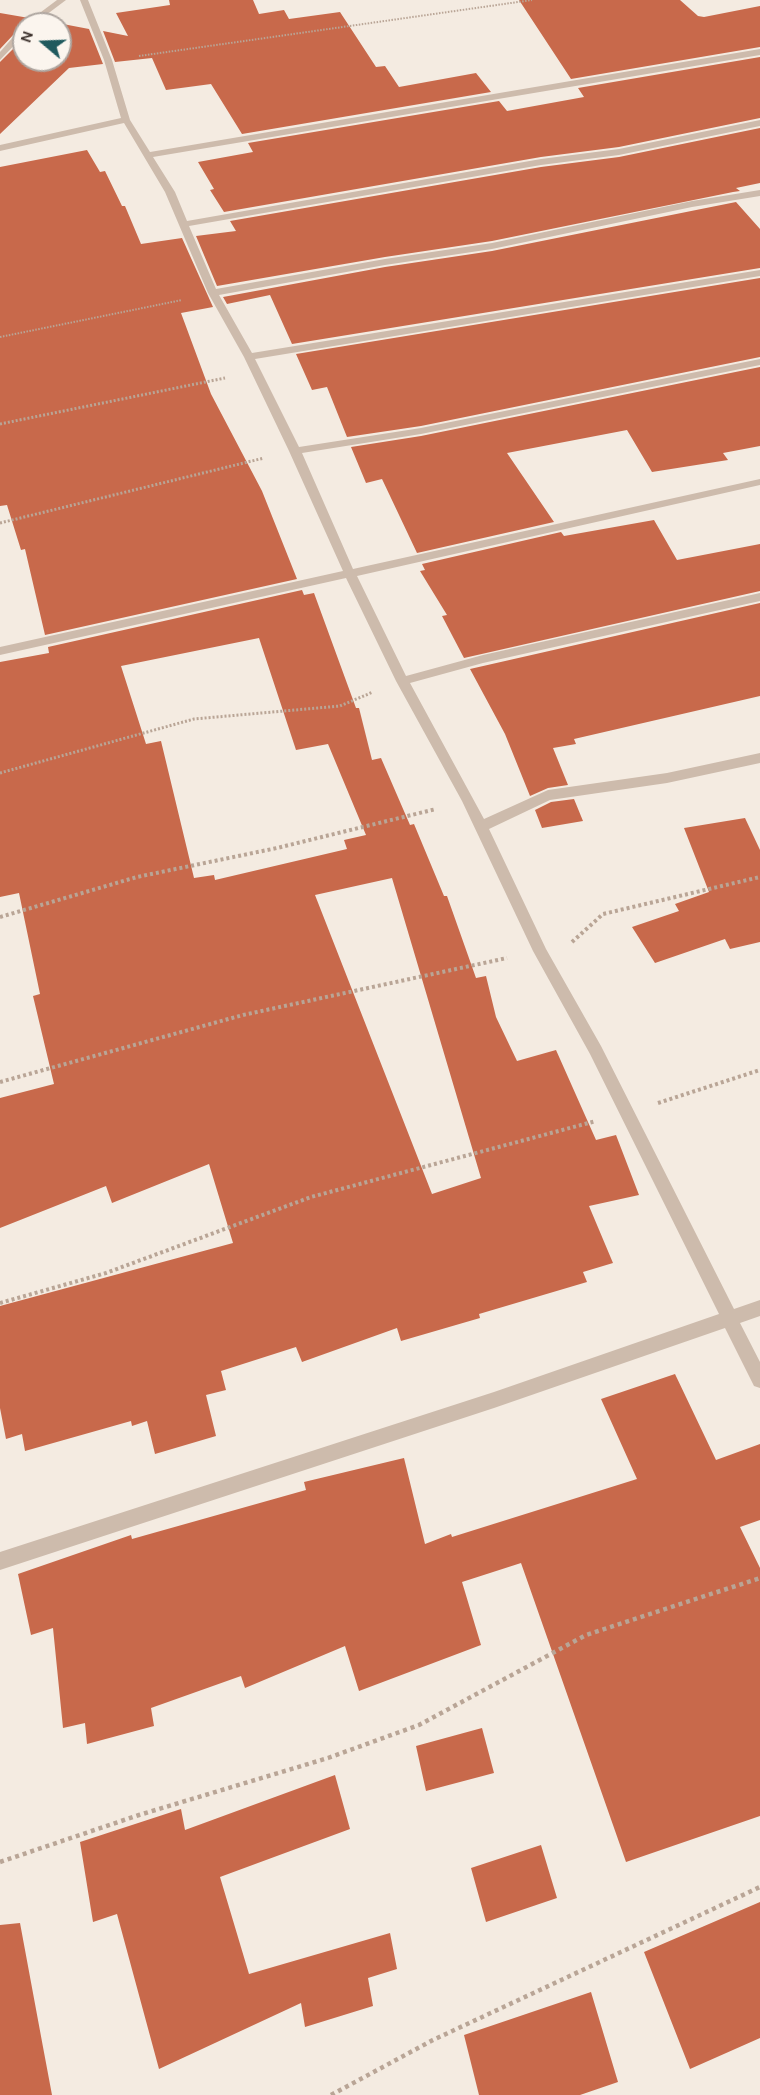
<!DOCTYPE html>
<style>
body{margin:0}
#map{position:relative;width:760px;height:2095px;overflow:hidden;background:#f4ebe1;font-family:Karla,sans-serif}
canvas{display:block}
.north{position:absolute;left:12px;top:12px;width:60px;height:60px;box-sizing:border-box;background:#fbf5ee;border:2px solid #aea6a0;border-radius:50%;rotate:289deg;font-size:16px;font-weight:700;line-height:24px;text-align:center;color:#3b302b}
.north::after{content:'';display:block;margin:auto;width:21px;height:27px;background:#1f5a5e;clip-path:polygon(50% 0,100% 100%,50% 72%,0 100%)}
</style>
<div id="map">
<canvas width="760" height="2095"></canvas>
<div class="north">N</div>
</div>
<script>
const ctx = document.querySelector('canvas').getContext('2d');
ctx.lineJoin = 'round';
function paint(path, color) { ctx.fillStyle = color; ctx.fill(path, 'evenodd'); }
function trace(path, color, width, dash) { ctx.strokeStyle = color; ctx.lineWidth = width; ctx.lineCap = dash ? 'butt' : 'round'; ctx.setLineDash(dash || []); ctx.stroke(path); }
const building = new Path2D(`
 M169 0H253L259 14 284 10 289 19 340 12 376 67 385 66 399 87 476 73 491 92 242 134 211 84 166 90 152 58 115 62 103 31 128 36 116 13 170 5Z
 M519 0H680L698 16 704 17 760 6V47L571 79Z
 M0 13 29 18 0 49Z
 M42 20 89 29 103 64 69 68 0 134V62L24 38V60H60V24H38Z
 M760 57V118L619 147 541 157 224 212 210 190 214 189 198 162 253 152 248 143 499 101 507 111 584 97 578 88Z
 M760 128V183L736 188 740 191 733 192 492 241 385 257 217 286 196 236 236 231 230 221 541 167 619 157Z
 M87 150 100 172 105 171 122 206H125L141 244 182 238 213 307 181 313 211 394 262 491 297 579 45 635 25 549 21 550 7 505 0 506V167Z
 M736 202 760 229V268L292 344 270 295 227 304 223 297 385 267 492 251Z
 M760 278V357L421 426 347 437 327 387 312 390 296 354Z
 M760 367V446L723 453 728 460 652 472 627 430 507 453 554 522 417 553 382 479 366 483 351 447 421 436Z
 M654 520 677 560 760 544V591L464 658 442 616 447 615 420 571 425 570 422 564 561 532 564 536Z
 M302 590 304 595 314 593 356 708H359L372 760 381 758 410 825 414 824 444 896H447L476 978 486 976 496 1017 517 1061 556 1050 596 1140 616 1135 639 1195 589 1206 613 1263 583 1272 587 1282 479 1314 480 1318 401 1341 397 1328 302 1362 296 1347 221 1371 226 1390 206 1395 216 1436 155 1454 147 1421 132 1426 131 1421 25 1451 22 1434 6 1439 0 1408V1306L233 1243 209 1164 112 1203 106 1186 0 1228V1098L54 1084 33 996 40 994 19 893 0 897V662L49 653 48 647ZM259 638 296 750 328 744 366 835 344 840 347 849 215 880 214 875 194 878 161 741 146 744 121 666ZM392 878 481 1178 432 1194 315 895Z
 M760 603V696L574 739 576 744 553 748 568 785 548 788 530 796 505 734 470 669Z
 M574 799 583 821 542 828 535 810 551 802Z
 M745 818 760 850V942L730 949 725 939 655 963 632 927 679 911 675 904 709 892 684 828Z
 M675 1374 716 1460 760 1444V1520L740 1527 760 1568V1816L626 1862 521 1563 462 1582 481 1645 359 1691 345 1646 245 1688 241 1676 151 1708 154 1726 87 1744 85 1723 63 1728 53 1628 31 1635 18 1574 131 1535 132 1539 306 1490 304 1482 404 1458 425 1544 451 1534 452 1537 637 1479 601 1399Z
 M482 1728 494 1773 426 1791 416 1746Z
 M335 1775 350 1829 220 1877 249 1974 390 1933 397 1969 368 1978 373 2006 305 2027 301 2003 159 2069 117 1914 93 1922 80 1842 181 1809 185 1830Z
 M541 1845 557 1898 486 1922 471 1868Z
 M760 1902V2038L690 2069 644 1952Z
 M20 1923 43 2047 52 2095H0V1925Z
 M591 1992 618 2082 580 2095H479L464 2035Z`);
const pathFar3 = new Path2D(`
 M139 56 532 0
 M0 337 182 300`);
const pathFar2 = new Path2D(`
 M0 424 225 378
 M0 523 264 458
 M0 773 194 719 340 706 373 692`);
const pathFar1 = new Path2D(`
 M0 917 137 877 277 848 436 809
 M572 942 603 914 760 877
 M0 1082 243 1015 507 958
 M658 1103 760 1070
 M0 1303 106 1273 311 1197 596 1121`);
const path = new Path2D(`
 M0 1862 139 1815 328 1758 419 1725 586 1635 760 1578
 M331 2095 433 2040 760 1887`);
const street = new Path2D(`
 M57 0H66L34 24H25Z
 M80 0H88L112 60 130 120 150 152 760 49V55L153 157 175 192 187 221 541 159 619 149 760 120V126L619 155 541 165 189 226 216 289 385 259 492 243 692 201 760 190V196L692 207 492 249 385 265 219 295 252 353 760 270V276L255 359 299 447 421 428 760 359V365L421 434 302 453 353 569 760 479V485L357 576 406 676 483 655 760 593V601L483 663 410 683 484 819 548 790 667 773 760 753V763L667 783 550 800 489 829 546 949 601 1046 734 1309 760 1300V1316L740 1323 760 1362V1388L754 1386 725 1328 494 1408 0 1570V1552L494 1392 719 1314 590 1054 533 951 462 801 396 681 346 578 0 655V647L343 571 289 451 244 357 208 293 165 192 124 123 0 151V145L121 118 104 60Z
 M21 28H24V35L0 60V52Z`);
paint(building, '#c8694b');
trace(pathFar3, '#b9a596', 2, [1.5, 1.5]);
trace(pathFar2, '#b9a596', 3, [2, 2]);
trace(pathFar1, '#b9a596', 4, [3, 3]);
trace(path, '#b9a596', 4.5, [4, 4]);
paint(street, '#cdbbac');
</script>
